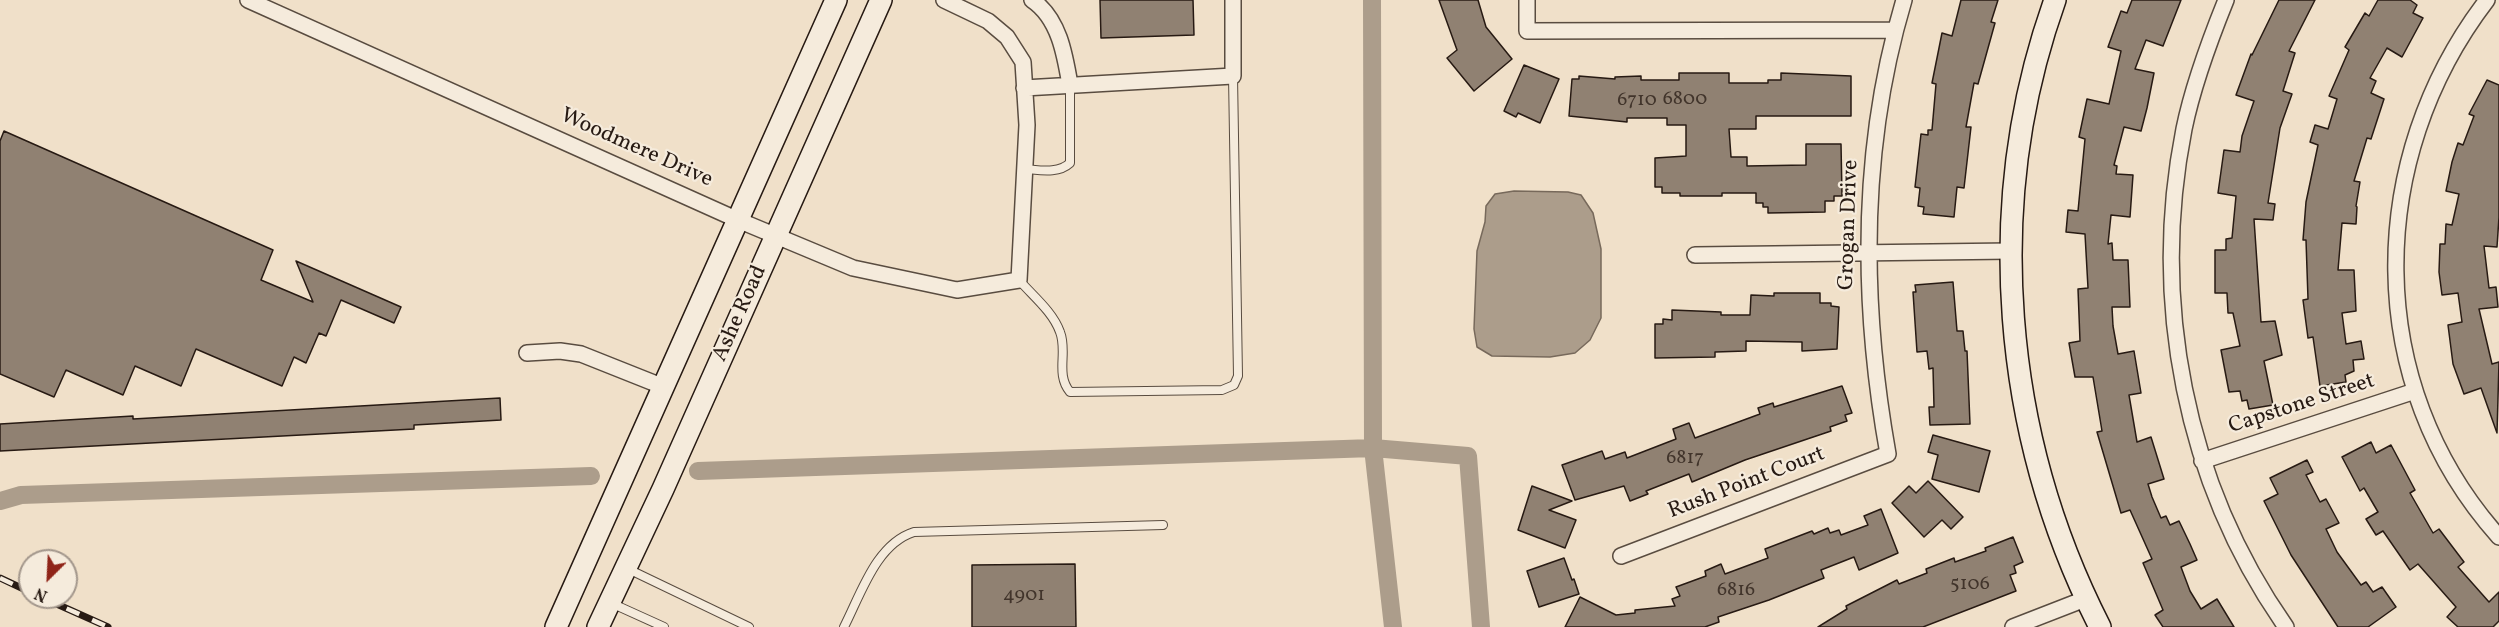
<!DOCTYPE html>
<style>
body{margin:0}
#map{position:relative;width:2499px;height:627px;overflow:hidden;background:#f0e0c9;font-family:Vollkorn,serif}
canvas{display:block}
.north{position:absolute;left:18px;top:549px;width:60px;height:60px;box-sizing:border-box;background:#f5ebdc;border:2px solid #a3978c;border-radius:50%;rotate:204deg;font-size:16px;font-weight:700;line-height:24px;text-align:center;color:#271a13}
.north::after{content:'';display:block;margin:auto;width:21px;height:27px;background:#8f2418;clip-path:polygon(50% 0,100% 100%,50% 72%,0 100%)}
</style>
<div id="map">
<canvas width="2499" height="627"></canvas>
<div class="north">N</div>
</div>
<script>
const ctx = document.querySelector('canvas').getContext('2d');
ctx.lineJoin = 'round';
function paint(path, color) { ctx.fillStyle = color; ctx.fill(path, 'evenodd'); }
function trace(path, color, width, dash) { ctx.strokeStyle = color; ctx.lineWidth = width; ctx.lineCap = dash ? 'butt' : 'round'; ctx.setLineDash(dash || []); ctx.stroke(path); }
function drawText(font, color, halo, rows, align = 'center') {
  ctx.font = font + ' Vollkorn,serif'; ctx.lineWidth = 4.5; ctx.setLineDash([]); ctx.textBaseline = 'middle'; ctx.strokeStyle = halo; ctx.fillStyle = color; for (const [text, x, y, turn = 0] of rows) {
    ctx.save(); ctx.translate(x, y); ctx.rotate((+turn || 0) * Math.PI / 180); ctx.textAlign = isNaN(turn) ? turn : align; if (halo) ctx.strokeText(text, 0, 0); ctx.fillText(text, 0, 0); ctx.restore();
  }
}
const water = new Path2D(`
 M1514 191 1568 192 1581 195 1593 213 1601 249V318L1590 340 1575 353 1550 357 1492 356 1477 347 1474 329 1477 251 1485 222 1486 206 1495 194Z`);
const canal = new Path2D(`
 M1372 0 1373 448 1393 627
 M698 471 1373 448 1468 456 1481 627
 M0 501 21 495 591 476`);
const building = new Path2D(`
 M1100 0H1193L1194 35 1101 38Z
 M1439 0H1478L1486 27 1512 59 1474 91 1447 58 1457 50Z
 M1961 0H1998L1991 22 1995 23 1978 84 1974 83 1966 127H1971L1964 188 1957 187 1954 217 1923 214 1924 207 1918 206 1920 188 1915 187 1921 134 1928 135V130H1932L1936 84 1932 83 1942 33 1952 36Z
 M2132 0H2181L2163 46 2146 40 2135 69 2154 73 2147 108 2141 131 2124 127 2114 165 2117 166 2116 174 2133 175 2130 217 2111 215 2108 244 2112 243 2113 260H2128L2130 307H2112L2113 326 2118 354 2134 351 2141 393 2129 395 2137 442 2151 437 2164 479 2148 484 2152 497 2161 518 2166 516 2170 525 2179 521 2190 544 2197 560 2181 567 2190 591 2201 609 2217 599 2234 627H2163L2155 615 2163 610 2143 563 2152 559 2130 510 2121 513 2097 432 2102 431 2093 377H2075L2069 343 2080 341 2078 289 2088 288 2085 234 2066 232 2068 210 2078 211 2085 139 2079 137 2087 99 2109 104 2121 51 2108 47 2121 11 2127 13Z
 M2279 0H2315L2289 51 2295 53 2283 91 2292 94 2280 128 2268 203 2275 204 2273 220 2254 219 2261 322 2275 321 2282 355 2264 361 2273 405 2249 409 2247 400 2242 401 2240 391 2229 392 2221 350 2240 346 2233 313H2228L2227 293H2215V250H2226V239L2232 238 2236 196 2218 193 2224 150 2240 152 2242 136 2254 101 2236 95 2251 54 2252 55Z
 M2378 0H2410L2417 5 2413 13 2423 18 2402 57 2387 48 2370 78 2376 81 2371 93 2384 99 2371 139 2367 138 2354 181 2360 182 2356 206 2357 207 2356 224 2342 223 2338 270H2354L2356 311 2342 313 2346 344 2361 341 2364 359 2353 360 2354 371 2345 375 2346 382 2320 386 2313 337 2308 338 2303 300 2308 299 2306 240H2303L2306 202 2318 145 2310 142 2315 125 2328 129 2337 99 2329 96 2349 50 2345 47 2365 13 2369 16Z
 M1524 65 1559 79 1540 123 1518 113 1516 117 1504 111Z
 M1679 73H1729V83H1768V80H1781V73L1851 76V116H1756V129H1729L1731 157H1747V166L1806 165V144H1841L1842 196H1834V201H1825V212L1768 213V207H1763V203H1756V193H1722V196H1680V193H1662V187H1655V158L1686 156V125H1667V118H1627V122L1569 116 1572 79H1579V76L1615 79V77L1641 76V80H1679Z
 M2487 80 2499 85V217L2497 247 2484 246 2489 288 2496 287 2498 307 2479 309 2492 364 2499 362 2497 433 2481 388 2464 394 2453 364 2448 325 2462 322 2458 293 2442 295 2439 272 2440 244H2445L2446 224 2452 225 2459 194 2446 191 2452 162 2458 143 2463 145 2474 116 2469 114Z
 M4 131 273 250 261 280 313 302 296 261 401 307 394 323 341 300 326 336 319 333 306 363 294 357 282 386 196 349 181 386 135 366 123 395 66 370 54 397 0 374V141Z
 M1953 282 1957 331H1963L1965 351H1967L1970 424 1930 425 1929 407H1934L1933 368 1929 369 1927 351 1917 352 1913 292H1916L1915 285Z
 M1774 293H1820V303H1831V306L1839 307 1837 349 1802 351V342L1746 341V351L1715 352V357L1655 358V324H1663V319L1672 320V310L1721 312V315H1750L1751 295 1774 296Z
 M1842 386 1852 413 1845 415 1847 421 1830 427 1831 431 1745 460 1692 482 1689 474 1646 491 1648 494 1630 501 1624 486 1575 500 1562 465 1602 451 1605 459 1625 452 1627 458 1676 439 1673 429 1689 423 1695 438 1760 414 1758 408 1773 403 1774 407Z
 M500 398 501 420 414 425V429L0 451V424L133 416V419Z
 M1933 435 1990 451 1979 492 1932 479 1938 455 1928 452Z
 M2371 442 2376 453 2391 445 2415 490 2410 493 2433 533 2439 529 2464 562 2458 567 2489 602 2499 592V621L2493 627H2458L2447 617 2456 607 2418 564 2410 570 2383 531 2376 535 2366 519 2378 512 2364 488 2360 491 2342 457Z
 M2307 460 2313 472 2306 475 2320 502 2326 499 2339 523 2326 529 2337 552 2361 585 2366 582 2373 592 2382 587 2396 607 2368 627H2338L2291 555 2264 501 2278 494 2270 478Z
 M1928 481 1963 517 1951 529 1942 520 1924 537 1892 503 1909 486 1916 493Z
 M1532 486 1572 501 1549 510 1576 520 1565 548 1518 530Z
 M1881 509 1898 553 1859 570 1854 557 1821 570 1824 578 1769 600 1718 617 1719 622 1705 627H1565L1580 597 1616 615 1635 613V610L1675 606 1672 599 1680 596 1676 587 1706 576 1705 571 1721 564 1725 574 1768 558 1765 549 1812 531 1814 534 1828 528 1830 533 1839 530 1841 535 1868 525 1864 516Z
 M2013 537 2023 562 2014 566 2016 573 2010 575 2016 591 1923 627H1818L1847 609 1846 606 1897 580 1899 584 1927 573 1926 569 1954 558 1955 562 1986 551 1985 548Z
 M1564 558 1572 580 1574 579 1579 594 1539 607 1527 571Z
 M1075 564 1076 627H972V565Z`);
const lane = new Path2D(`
 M1025 169C1040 170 1058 174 1070 163V85
 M1019 280C1033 296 1053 312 1060 332 1068 352 1055 374 1070 392L1222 390 1234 385 1238 376 1233 76
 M626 568 749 627
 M611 603 664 627
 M844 627C861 594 876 544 914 532L1163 525`);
const street = new Path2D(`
 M248 0 738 220 853 268 957 290 1019 280 1027 125 1023 62 1007 37 988 21 944 0
 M1032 0C1059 18 1065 55 1070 85
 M1527 0V31L1895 30
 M2226 0C2209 42 2193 85 2184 129 2150 301 2185 483 2286 627
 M2487 0C2365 159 2362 384 2499 537
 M1024 88 1233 76V0
 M1695 255 2011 251
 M527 353 560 351 581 354 664 387
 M2202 461 2415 391
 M1621 556 1888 454C1861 303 1860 147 1904 0
 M2013 627 2085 599`);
const secondary = new Path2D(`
 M2055 0C1982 204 2002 435 2100 627
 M556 627 836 0
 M598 627 663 489 881 0`);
const rail = new Path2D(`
 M0 578 30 592
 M41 597 108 627`);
const numberNames = [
 ["6800",1685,100],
 ["6710",1637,101],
 ["6817",1685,459],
 ["5106",1970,585],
 ["6816",1736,591],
 ["4901",1024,596]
];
const streetNames = [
 ["Woodmere Drive",636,149,24],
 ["Grogan Drive",1850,225,-88],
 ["Ashe Road",741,314,-66],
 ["Capstone Street",2302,405,-18],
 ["Rush Point Court",1747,484,-21]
];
paint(water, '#ac9d8b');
trace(water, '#77695b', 1.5);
trace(canal, '#ac9d8b', 18);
paint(building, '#908172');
trace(building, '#271a13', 1.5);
trace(lane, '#594c40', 10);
trace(street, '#594c40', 18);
trace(secondary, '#271a13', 24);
trace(lane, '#f5ebdc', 8);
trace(street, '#f5ebdc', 15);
trace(secondary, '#f5ebdc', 21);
trace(rail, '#271a13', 7);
trace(rail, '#f5ebdc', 4.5, [14]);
drawText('20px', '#41342b', null, numberNames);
drawText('22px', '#271a13', '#f5ebdc', streetNames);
</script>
